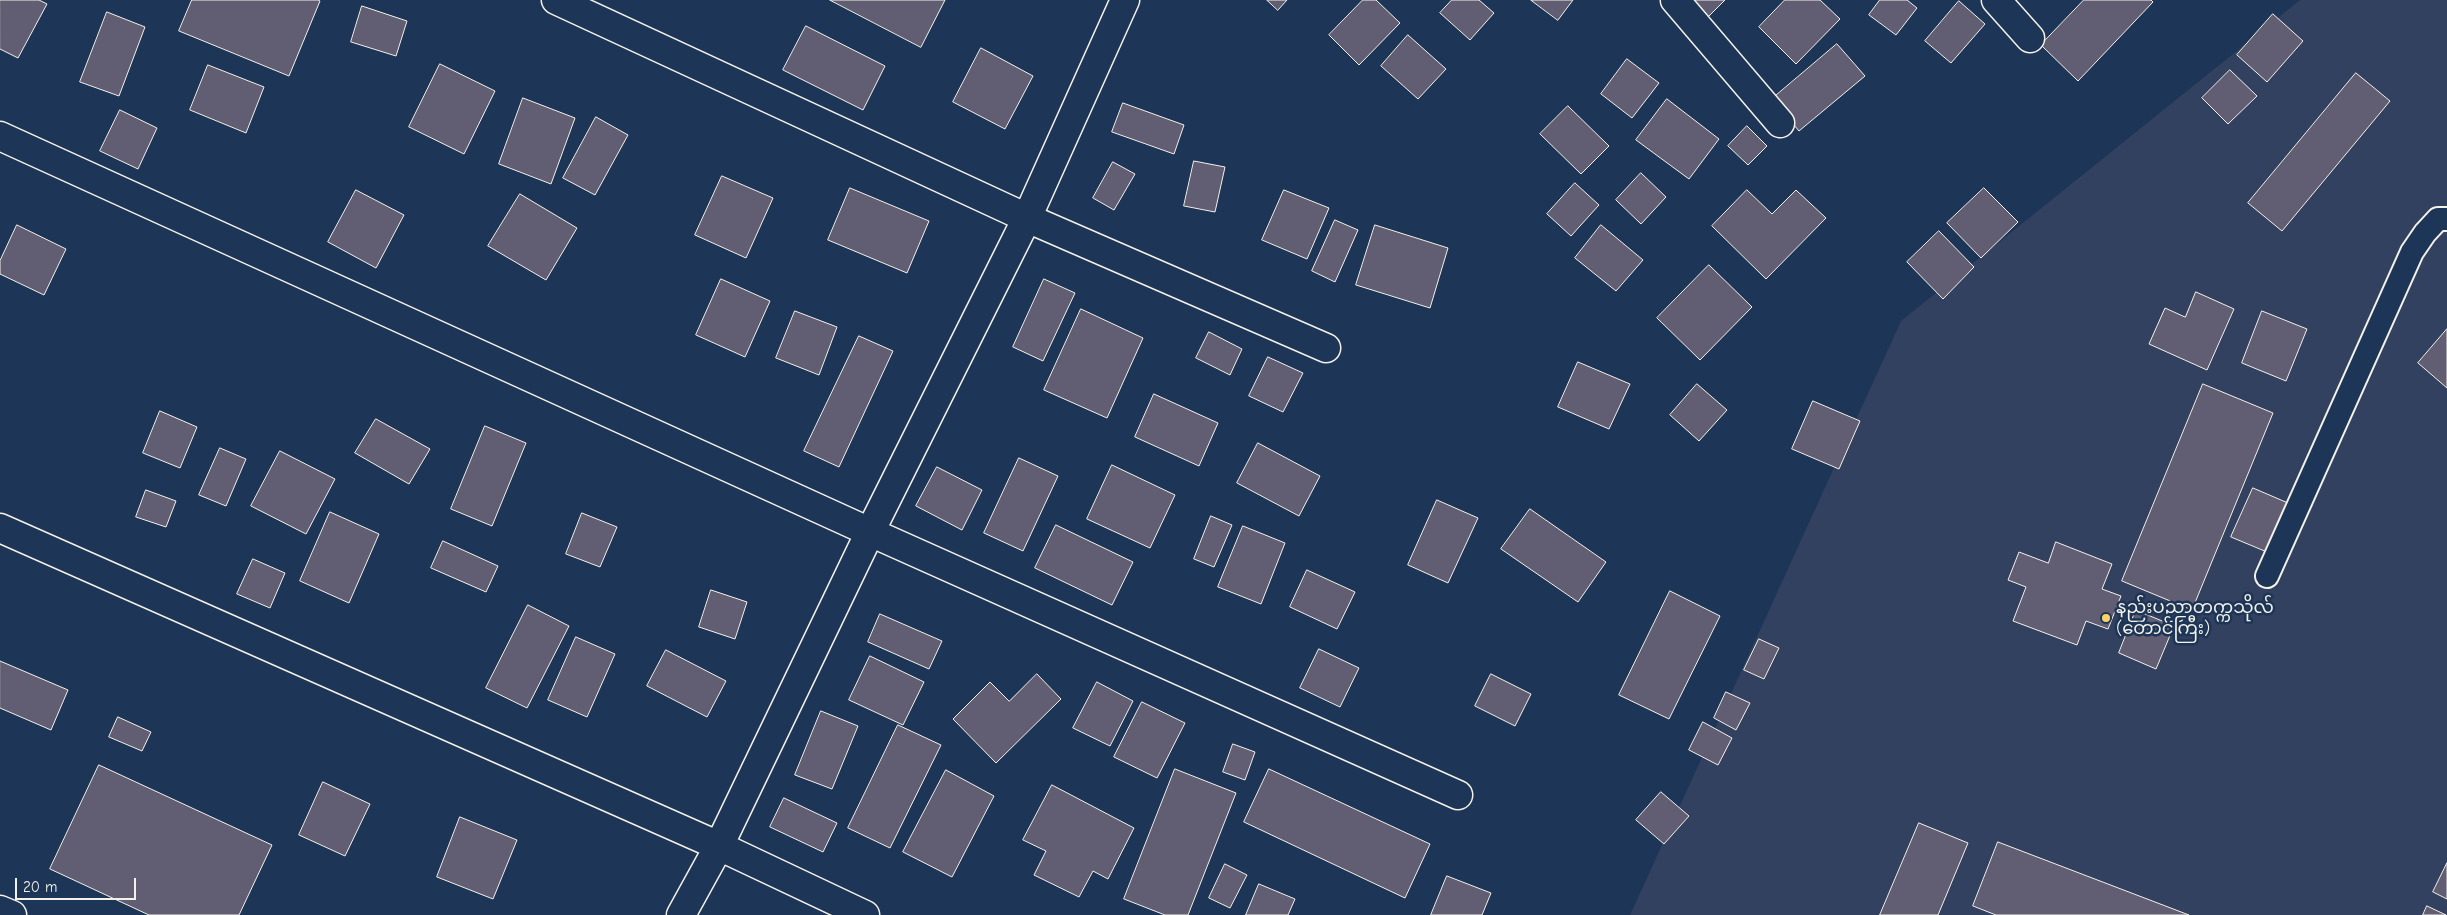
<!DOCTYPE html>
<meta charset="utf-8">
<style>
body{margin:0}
#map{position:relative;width:2447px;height:915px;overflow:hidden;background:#1d3557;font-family:"Comic Neue",sans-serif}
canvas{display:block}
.scale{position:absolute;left:15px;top:878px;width:121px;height:22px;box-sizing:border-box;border:2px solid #f4f1e8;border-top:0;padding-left:6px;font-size:15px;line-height:18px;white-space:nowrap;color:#f4f1e8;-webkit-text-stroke:4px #1d3557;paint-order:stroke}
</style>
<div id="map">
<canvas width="2447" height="915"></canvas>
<div class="scale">20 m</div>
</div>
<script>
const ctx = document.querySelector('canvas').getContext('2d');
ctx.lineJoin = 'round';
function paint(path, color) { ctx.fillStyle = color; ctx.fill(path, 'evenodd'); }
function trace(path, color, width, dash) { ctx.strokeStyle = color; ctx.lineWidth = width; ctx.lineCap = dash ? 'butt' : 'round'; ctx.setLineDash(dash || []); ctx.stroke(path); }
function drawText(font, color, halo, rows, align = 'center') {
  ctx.font = font + ' "Comic Neue","Noto Sans Myanmar",sans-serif'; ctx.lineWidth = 5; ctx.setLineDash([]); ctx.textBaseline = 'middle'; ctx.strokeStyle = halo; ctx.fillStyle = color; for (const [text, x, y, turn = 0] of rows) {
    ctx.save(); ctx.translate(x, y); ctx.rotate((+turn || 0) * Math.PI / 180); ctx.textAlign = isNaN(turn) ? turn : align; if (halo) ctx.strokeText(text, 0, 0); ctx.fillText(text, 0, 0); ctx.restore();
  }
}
const built = new Path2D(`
 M2300 0H2447V915H1630L1901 321Z`);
const building = new Path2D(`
 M0 0H39L47 4 18 58 0 49Z
 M192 0H318L320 1 289 76 179 31Z
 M830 0H945L921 47Z
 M1267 0H1287L1278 10Z
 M1363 0H1376L1400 23 1359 65 1329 35Z
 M1452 0H1479L1494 13 1470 40 1440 13Z
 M1531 0H1573L1558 20Z
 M1688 0H1725L1706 19Z
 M1785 0H1820L1840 19 1796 64 1759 27Z
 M1880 0H1907L1917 8 1896 35 1869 15Z
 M2084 0H2151L2153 2 2078 81 2041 45Z
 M1959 1 1985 24 1951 63 1925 41Z
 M362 6 407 21 396 56 351 42Z
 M107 12 145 27 119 96 80 82Z
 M2273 14 2303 41 2267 82 2237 55Z
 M806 26 885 66 863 110 783 70Z
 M1408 35 1446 69 1418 99 1381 66Z
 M1837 44 1865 76 1799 131 1772 99Z
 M981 48 1033 76 1005 129 953 102Z
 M1627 59 1659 83 1632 118 1601 94Z
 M440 64 495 91 464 154 409 127Z
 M208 65 264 87 246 133 190 110Z
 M2230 70 2257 96 2228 124 2202 98Z
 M2356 73 2390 101 2282 231 2248 203Z
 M523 98 575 118 551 184 499 164Z
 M1667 99 1719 139 1689 179 1636 140Z
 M1123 103 1184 125 1174 154 1112 132Z
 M1568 106 1609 146 1581 174 1540 134Z
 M120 110 157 128 138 169 100 151Z
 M596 117 628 135 595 195 563 178Z
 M1747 126 1767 146 1748 165 1728 146Z
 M1194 161 1225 167 1215 212 1184 206Z
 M1113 162 1135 174 1114 210 1093 198Z
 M1641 173 1666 197 1641 224 1616 200Z
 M722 176 773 198 746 258 695 235Z
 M1575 183 1599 205 1571 236 1547 214Z
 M850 188 929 221 907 273 828 240Z
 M1984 188 2018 222 1981 258 1947 223Z
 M356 190 404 215 376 268 328 242Z
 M1284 190 1329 208 1307 259 1262 240Z
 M1747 190 1772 214 1796 190 1826 218 1766 279 1712 226Z
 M520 194 577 228 546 280 488 246Z
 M1335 220 1358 230 1335 282 1312 271Z
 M17 225 66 249 44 295 0 274V261Z
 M1375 225 1448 248 1430 308 1356 285Z
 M1601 225 1643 260 1616 291 1575 258Z
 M1939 231 1974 267 1943 299 1907 262Z
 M1709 265 1752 307 1700 360 1657 318Z
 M721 279 770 301 745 357 696 335Z
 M1044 279 1075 293 1043 361 1013 347Z
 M2196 292 2234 309 2207 370 2149 344 2165 308 2185 317Z
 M1081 309 1143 338 1107 418 1044 390Z
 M795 311 837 327 819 375 776 358Z
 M2262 311 2307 329 2286 381 2242 363Z
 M2447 329V388L2418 363Z
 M1209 332 1242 349 1230 375 1196 358Z
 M859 336 893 351 839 467 804 451Z
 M1268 357 1303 373 1283 412 1249 396Z
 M1578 362 1630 384 1609 429 1558 407Z
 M1697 384 1727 410 1699 441 1670 415Z
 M2203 384 2273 413 2192 610 2122 581Z
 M1154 394 1218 423 1199 466 1135 437Z
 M1813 401 1860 421 1839 469 1792 449Z
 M160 411 197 427 180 468 143 453Z
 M376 419 430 449 409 484 355 453Z
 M485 426 526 443 492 526 451 509Z
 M1258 443 1320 476 1299 516 1237 483Z
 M220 448 246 459 226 506 199 495Z
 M280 451 335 479 306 534 251 506Z
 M1019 458 1058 476 1023 551 984 533Z
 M1112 465 1175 495 1150 548 1087 519Z
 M937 467 982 490 962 530 916 506Z
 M2253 488 2288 503 2267 552 2231 537Z
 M146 490 176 501 166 527 136 517Z
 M1437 500 1478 518 1448 583 1408 565Z
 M1530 509 1606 562 1578 602 1501 549Z
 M330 512 379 534 349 603 300 581Z
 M582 513 617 527 600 567 566 554Z
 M1211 516 1232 525 1214 567 1194 559Z
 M1056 525 1133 562 1112 605 1035 568Z
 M1243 526 1285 543 1261 604 1218 587Z
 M443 541 498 566 486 592 431 568Z
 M2056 542 2112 564 2102 589 2121 596 2108 629 2086 621 2077 645 2013 621 2026 587 2008 580 2019 552 2048 563Z
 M253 559 285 573 270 608 237 594Z
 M1307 570 1355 592 1337 629 1290 607Z
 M711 590 747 602 735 639 699 627Z
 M1670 591 1720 616 1669 719 1619 695Z
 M528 605 569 626 527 708 486 688Z
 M2136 610 2174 626 2156 669 2119 653Z
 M880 614 942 641 929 669 868 642Z
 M576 637 615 654 587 717 548 700Z
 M1759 639 1779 648 1764 679 1744 670Z
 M1319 649 1359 668 1340 707 1300 688Z
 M666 650 726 681 707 717 647 686Z
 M870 656 924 682 903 725 849 700Z
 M0 661 68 690 51 730 0 708Z
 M1037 674 1061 699 996 763 953 719 990 682 1009 701Z
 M1491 674 1531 694 1515 726 1475 706Z
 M1097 682 1133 701 1110 746 1073 728Z
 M1726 692 1750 703 1736 730 1714 718Z
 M1142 702 1185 723 1157 778 1114 757Z
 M821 711 858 726 832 789 795 775Z
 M118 717 151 732 142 751 109 737Z
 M1703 722 1732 738 1718 765 1689 750Z
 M898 725 941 745 890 848 848 828Z
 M1233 744 1255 752 1245 780 1223 772Z
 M99 765 272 845 239 915H149L50 869Z
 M1175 769 1236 793 1188 915H1165L1124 899Z
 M1269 769 1430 844 1405 898 1244 822Z
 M946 770 994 796 952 877 903 852Z
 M323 782 370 804 345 856 299 835Z
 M1052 785 1134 828 1108 879 1093 871 1079 897 1034 875 1046 851 1023 840Z
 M1661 792 1689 816 1664 844 1636 820Z
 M784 798 837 823 823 852 770 827Z
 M460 817 517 840 493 899 437 877Z
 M1919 823 1968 843 1938 915H1880Z
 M1998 842 2189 915H1996L1973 906Z
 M2447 863V899L2433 892Z
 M1225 864 1247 875 1230 908 1209 898Z
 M1447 876 1491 893 1482 915H1431Z
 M1259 884 1295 899 1288 915H1246Z
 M2427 906 2446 915H2423Z`);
const service = new Path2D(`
 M2267 576 2412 252 2425 233 2438 219H2447`);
const minor = new Path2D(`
 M556 0 1027 218 1326 348
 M1675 0 1780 123
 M1996 0 2030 38
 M0 136 870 532 1458 795
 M0 528 719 846 865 915
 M0 910 12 915
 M681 915 719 846 870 532 1027 218 1125 0`);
const markers = [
 [2106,618,5,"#ffd166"]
];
const poiNames = [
 ["နည်းပညာတက္ကသိုလ်",2116,608],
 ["(တောင်ကြီး)",2116,629]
];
paint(built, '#31415f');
paint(building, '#615d72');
trace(building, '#f4f1e8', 1);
trace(service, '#f4f1e8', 26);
trace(minor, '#f4f1e8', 31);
trace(service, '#1d3557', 22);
trace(minor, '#1d3557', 28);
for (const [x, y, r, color] of markers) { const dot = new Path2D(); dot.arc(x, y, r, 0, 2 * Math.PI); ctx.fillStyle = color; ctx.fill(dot); trace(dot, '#1d3557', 2); }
drawText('18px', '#f4f1e8', '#1d3557', poiNames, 'left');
</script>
